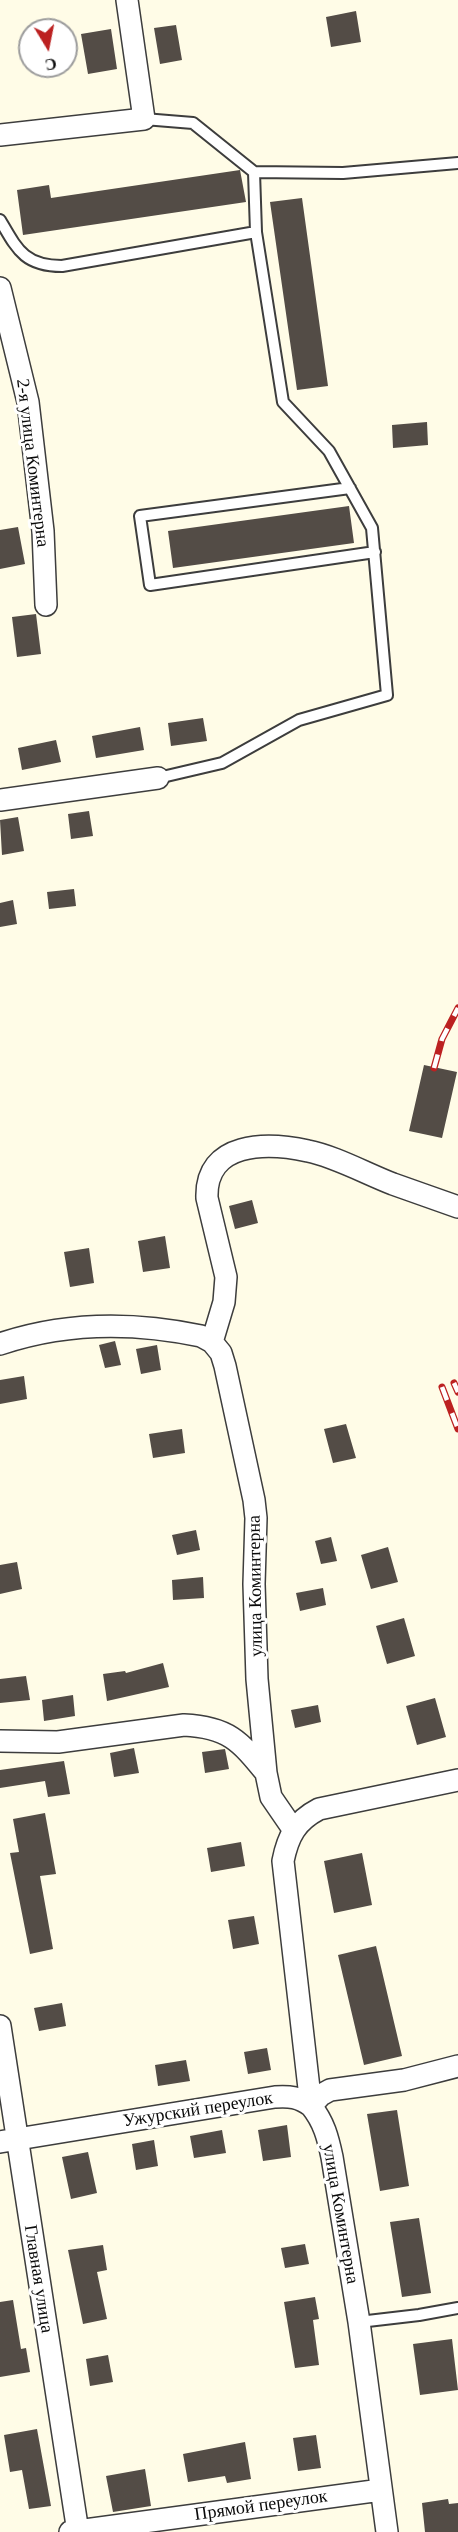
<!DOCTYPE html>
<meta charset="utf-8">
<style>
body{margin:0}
#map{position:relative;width:458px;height:2532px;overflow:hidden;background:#fffce7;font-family:Georgia,serif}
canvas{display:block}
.north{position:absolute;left:18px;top:18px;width:60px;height:60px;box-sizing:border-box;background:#fff;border:2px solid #9d9d9d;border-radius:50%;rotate:170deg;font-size:16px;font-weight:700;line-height:24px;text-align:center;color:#0a0a0a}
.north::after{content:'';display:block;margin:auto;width:21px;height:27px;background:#bc2121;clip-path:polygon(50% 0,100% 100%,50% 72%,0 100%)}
</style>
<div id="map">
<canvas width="458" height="2532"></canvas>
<div class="north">С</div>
</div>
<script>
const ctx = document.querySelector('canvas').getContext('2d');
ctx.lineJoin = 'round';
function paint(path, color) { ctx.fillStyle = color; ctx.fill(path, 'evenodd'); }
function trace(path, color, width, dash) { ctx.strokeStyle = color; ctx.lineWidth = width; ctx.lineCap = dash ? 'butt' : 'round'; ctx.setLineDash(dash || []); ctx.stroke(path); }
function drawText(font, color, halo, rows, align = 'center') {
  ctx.font = font + ' Georgia,serif'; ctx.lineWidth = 6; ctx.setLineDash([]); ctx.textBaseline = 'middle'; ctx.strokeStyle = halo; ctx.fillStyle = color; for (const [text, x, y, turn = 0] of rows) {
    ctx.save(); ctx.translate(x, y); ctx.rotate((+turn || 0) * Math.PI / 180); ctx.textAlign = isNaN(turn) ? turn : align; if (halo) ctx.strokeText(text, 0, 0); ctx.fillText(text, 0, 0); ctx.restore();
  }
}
const building = new Path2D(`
 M356 11 361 42 331 47 326 17Z
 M176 25 182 60 160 64 154 28Z
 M111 29 117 69 88 74 81 34Z
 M240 170 246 202 23 235 17 190 49 185 51 198Z
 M302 198 328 386 297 390 270 202Z
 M427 422 428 445 393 448 392 425Z
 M349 506 354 543 173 568 168 531Z
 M18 527 25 564 0 569V530Z
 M36 614 41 654 17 657 12 617Z
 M203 718 207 741 171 746 168 723Z
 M140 727 144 750 96 758 92 736Z
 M56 740 61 762 22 770 18 748Z
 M89 811 93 836 71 839 68 814Z
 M18 817 24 851 2 855 0 820Z
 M74 889 76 906 49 909 47 892Z
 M13 900 17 924 0 927V903Z
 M424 1065 457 1072 442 1138 409 1131Z
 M252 1200 258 1223 235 1229 229 1206Z
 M165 1236 170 1268 143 1272 138 1241Z
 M89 1248 94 1283 70 1287 64 1252Z
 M115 1341 121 1365 105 1368 99 1345Z
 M157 1345 161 1370 141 1374 136 1349Z
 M24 1376 27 1399 0 1404V1380Z
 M346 1424 356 1458 333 1463 324 1429Z
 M182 1429 185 1453 153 1458 149 1434Z
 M196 1530 200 1550 177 1555 172 1535Z
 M331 1537 337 1561 321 1564 315 1541Z
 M388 1547 398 1582 371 1589 361 1555Z
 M17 1562 22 1589 0 1594V1565Z
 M203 1577 204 1598 173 1600 172 1580Z
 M323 1588 326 1605 300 1611 296 1593Z
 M404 1618 415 1656 387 1664 376 1626Z
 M163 1663 169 1687 107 1701 103 1674 125 1671 126 1673Z
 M26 1676 30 1700 0 1703V1679Z
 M73 1695 75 1716 44 1721 42 1700Z
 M435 1698 446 1737 417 1745 406 1706Z
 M318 1705 321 1722 295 1728 291 1710Z
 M134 1748 139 1773 114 1777 110 1753Z
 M225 1749 229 1769 205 1773 202 1752Z
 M64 1761 70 1794 48 1797 45 1781 0 1788V1770Z
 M45 1813 56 1874 40 1876 53 1949 30 1954 10 1853 19 1852 13 1819Z
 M241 1842 245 1866 211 1872 207 1848Z
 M362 1853 372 1905 334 1913 324 1861Z
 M254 1916 259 1944 233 1949 228 1920Z
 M376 1946 402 2056 364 2065 338 1955Z
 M62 2003 66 2026 39 2031 34 2008Z
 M267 2048 271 2070 248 2074 244 2052Z
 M186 2060 190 2081 158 2086 155 2065Z
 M397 2110 409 2186 380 2191 367 2114Z
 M287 2125 291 2157 263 2161 258 2130Z
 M222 2130 226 2153 194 2158 190 2136Z
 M154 2140 158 2166 136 2170 132 2144Z
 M88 2152 97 2193 71 2199 62 2157Z
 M419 2218 431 2293 402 2297 390 2222Z
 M305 2244 309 2264 285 2268 281 2248Z
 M103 2245 107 2270 97 2272 107 2319 83 2324 68 2250Z
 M315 2297 319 2319 313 2320 319 2365 295 2368 284 2302Z
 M13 2300 21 2349 26 2348 30 2372 0 2377V2302Z
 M452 2339 458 2390 420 2395 413 2344Z
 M108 2355 113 2382 90 2386 86 2359Z
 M37 2429 51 2506 29 2509 22 2470 10 2472 4 2435Z
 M316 2435 321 2468 298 2471 293 2438Z
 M245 2442 251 2479 227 2483 225 2476 188 2482 183 2454Z
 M145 2469 151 2506 113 2512 106 2476Z
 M448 2499 449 2504 458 2503V2532H425L422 2503Z`);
const lane = new Path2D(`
 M144 119 193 123 254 172 343 173 458 163
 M0 220C17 249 24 266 62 266L256 232
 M350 488 140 516 150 585 375 552
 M158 778 222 763 299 720 387 695 372 528 329 451 283 402 256 232 254 172
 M359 2322 419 2315 458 2308`);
const street = new Path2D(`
 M0 135 144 119 127 0
 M0 288 28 402 43 531 46 605
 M0 800 158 778
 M212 1342 224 1302 226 1277 207 1198C205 1141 267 1142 308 1151 334 1156 367 1174 393 1184 415 1192 436 1199 458 1207
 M0 1344C65 1322 134 1322 201 1336L212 1342 221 1353 225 1366 254 1500 256 1518 254 1584 257 1679 266 1773 271 1797 293 1829
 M0 1741 58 1742 184 1725C228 1727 240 1741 266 1773
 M0 2026 78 2532
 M0 2142 275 2097C290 2096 299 2097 311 2106L321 2095 330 2090 404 2080 458 2066
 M70 2532 381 2490
 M387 2532 359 2322 332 2157C328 2138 324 2122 311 2106L283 1861C288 1836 296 1821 319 1809L458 1780`);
const rail = new Path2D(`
 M434 1068 442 1039 458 1008
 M454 1383 458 1392
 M442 1387 458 1429`);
const streetNames = [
 ["2-я улица Коминтерна",32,463,83],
 ["улица Коминтерна",256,1586,-91],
 ["Ужурский переулок",198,2110,-9],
 ["улица Коминтерна",340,2214,80],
 ["Главная улица",38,2279,81],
 ["Прямой переулок",261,2506,-8]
];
paint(building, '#534c46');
trace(lane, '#3d3d3d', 14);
trace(street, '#3d3d3d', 24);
trace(lane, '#fff', 10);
trace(street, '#fff', 21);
trace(rail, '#bc2121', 7);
trace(rail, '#fff', 4.5, [14]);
drawText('18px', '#0a0a0a', '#fff', streetNames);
</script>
